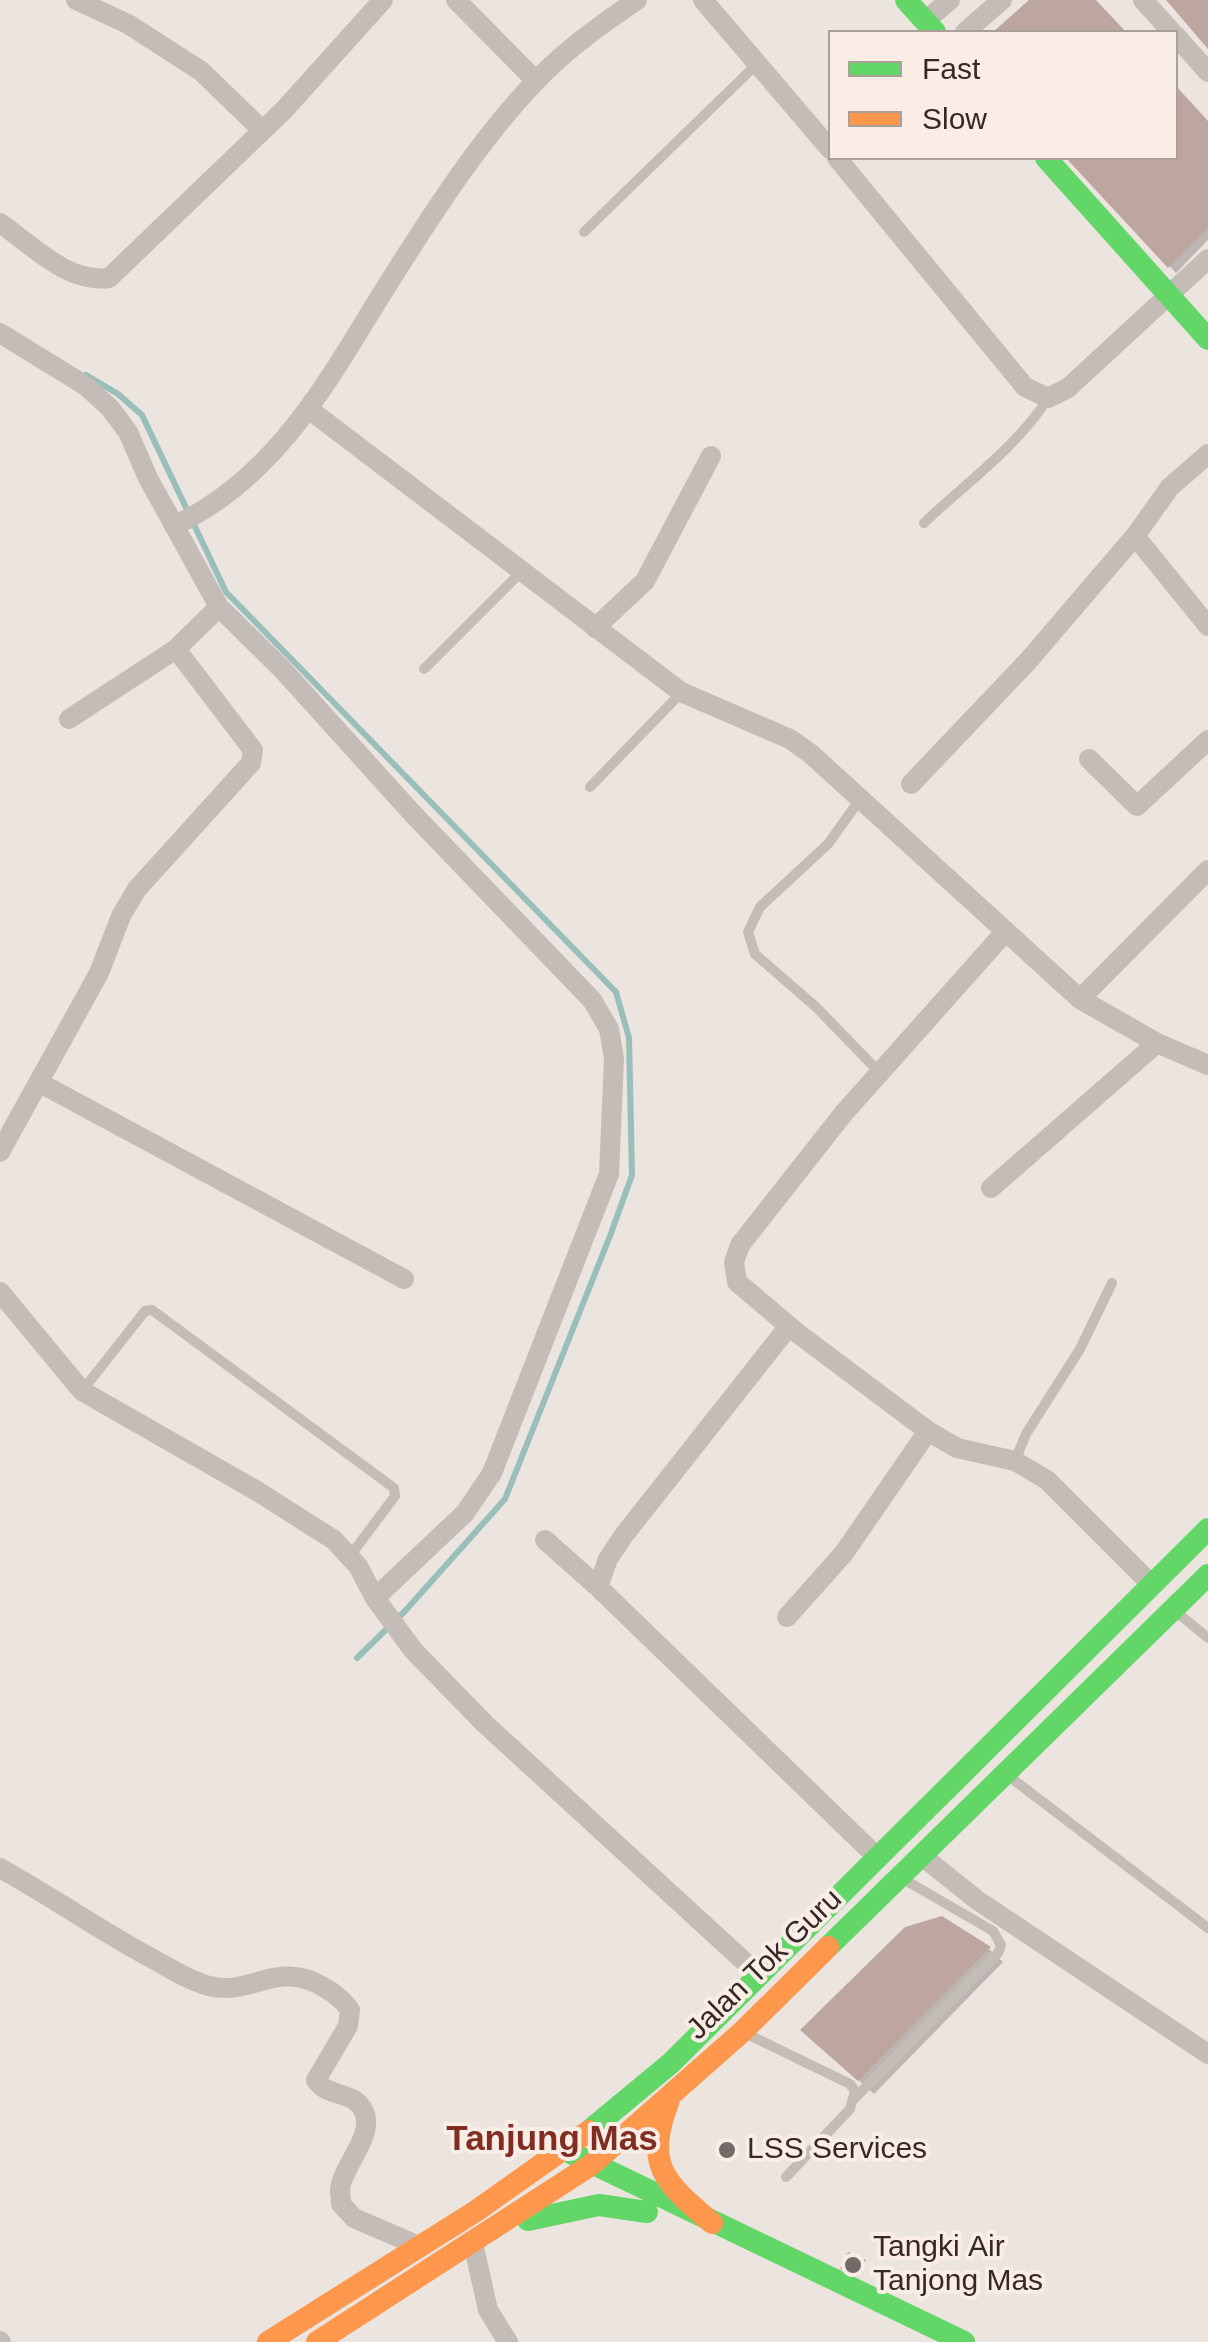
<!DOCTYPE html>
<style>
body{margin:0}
#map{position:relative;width:1208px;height:2342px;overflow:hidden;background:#ebe4df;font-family:Arial,sans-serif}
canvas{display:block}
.legend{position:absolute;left:828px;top:30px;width:350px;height:130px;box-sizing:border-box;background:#f9ede5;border:2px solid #aa9f99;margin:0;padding:12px 18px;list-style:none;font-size:30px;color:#342926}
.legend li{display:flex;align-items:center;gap:20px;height:50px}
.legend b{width:50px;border:2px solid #aa9f99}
</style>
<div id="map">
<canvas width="1208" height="2342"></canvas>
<ul class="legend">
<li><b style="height:12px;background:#63d668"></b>Fast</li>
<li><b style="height:12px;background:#ff974d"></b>Slow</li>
</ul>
</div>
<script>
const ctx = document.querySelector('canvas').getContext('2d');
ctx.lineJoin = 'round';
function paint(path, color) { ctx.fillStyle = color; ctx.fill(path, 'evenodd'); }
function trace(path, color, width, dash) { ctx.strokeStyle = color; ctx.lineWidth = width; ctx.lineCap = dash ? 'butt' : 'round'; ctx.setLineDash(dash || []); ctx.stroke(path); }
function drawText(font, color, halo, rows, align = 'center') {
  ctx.font = font + ' Arial,sans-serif'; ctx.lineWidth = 8; ctx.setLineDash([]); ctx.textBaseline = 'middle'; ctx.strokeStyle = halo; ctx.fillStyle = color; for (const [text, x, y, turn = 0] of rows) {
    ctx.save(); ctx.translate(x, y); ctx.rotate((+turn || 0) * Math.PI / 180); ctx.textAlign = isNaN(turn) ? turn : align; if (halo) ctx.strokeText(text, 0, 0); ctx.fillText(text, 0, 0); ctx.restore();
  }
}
const shadow = new Path2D(`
 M1033 0H1094L1124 32H997Z
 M1176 89 1208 124V240L1176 273 1069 158H1176Z
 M989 1949 1003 1962 874 2094 818 2044Z`);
const stream = new Path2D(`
 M86 375 118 394 142 415 226 592 616 992 629 1038 632 1175 610 1236 505 1499 405 1611 357 1658`);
const building = new Path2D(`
 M1029 0H1096L1126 32H993Z
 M1166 0H1208V49Z
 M1176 86 1208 121V228L1168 268 1066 158H1176Z
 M942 1916 991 1947 858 2081 800 2030 905 1927Z
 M848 2252 866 2260 858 2277 840 2269Z`);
const lane = new Path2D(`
 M584 232 759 62
 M924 523C964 485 1020 444 1048 398
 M424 669 522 571
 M590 787 681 693
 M861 798 828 844 760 907 748 932 755 954 816 1007 880 1073
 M82 1391 145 1311 152 1310 394 1488 395 1496 350 1556
 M1015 1461 1026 1434 1080 1349 1112 1283
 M1174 1610 1208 1638
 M1006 1774 1208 1928
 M747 2034 850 2084 855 2091 850 2109 786 2177
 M854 2099 998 1953 1001 1945 993 1931 905 1880`);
const street = new Path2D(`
 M76 0 128 24 201 71 262 130
 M456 0 536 81
 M703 0 830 149
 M1143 0 1172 32
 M925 21 950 0
 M965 32 1002 0
 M1176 36 1208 72
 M837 158 1025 387 1048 398 1068 388 1208 259
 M0 223C33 246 67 283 109 278L284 110 383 0
 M0 333 86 386 110 408 128 432 148 478 219 607 282 669 413 814 592 1000 609 1029 614 1059 609 1174 492 1473 465 1513 375 1598
 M310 410 681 692 790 739 811 754 1080 999 1157 1043 1208 1065
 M174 526C286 473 336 364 400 265 440 202 484 135 536 81 565 50 602 24 637 0
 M1135 536 1208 626
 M595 628 645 581 711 456
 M69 719 176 649 219 607
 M1089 759 1137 806 1208 740
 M911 784 1028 661 1135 536 1170 487 1208 454
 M1006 931 843 1114 740 1245 734 1262 737 1282 796 1332 928 1431 957 1448 1015 1461 1047 1480 1151 1584
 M1080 999 1208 870
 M40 1083 404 1279
 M0 1152 99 973 121 916 137 889 251 763 253 750 176 649
 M991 1188 1157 1043
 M0 1292 82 1391 257 1491 334 1540 358 1566 375 1598 413 1650 484 1723 759 1975
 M545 1540 598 1587 877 1857
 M598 1587 608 1559 624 1535 789 1326
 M787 1617 844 1553 928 1431
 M922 1856 977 1900 1208 2054
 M0 1868C52 1897 101 1931 153 1959 171 1969 190 1981 209 1986 249 1996 273 1964 314 1982 329 1989 341 1997 350 2010L348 2026 316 2080C326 2097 352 2091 362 2108 378 2133 343 2164 340 2189 340 2194 341 2199 341 2204L354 2218 421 2247
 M473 2243 488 2310 508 2342
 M0 2341 1 2342`);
const fast = new Path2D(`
 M906 0 935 32
 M1046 158 1208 339
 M828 1947 1208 1575
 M589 2131 671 2063 1208 1529
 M573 2154 964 2342
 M528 2220 599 2205 647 2212`);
const slow = new Path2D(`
 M669 2100C644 2165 663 2181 712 2223
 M268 2342 476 2211 589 2131
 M317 2342 591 2165 742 2032 828 1947`);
const markers = [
 [727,2150,10,"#746a67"],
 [853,2265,10,"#746a67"]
];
const streetNames = [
 ["Jalan Tok Guru",765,1965,-44]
];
const poiNames = [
 ["LSS Services",747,2150],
 ["Tangki Air",873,2248],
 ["Tanjong Mas",873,2282]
];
const quarterNames = [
 ["Tanjung Mas",552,2140]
];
paint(shadow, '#0003');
trace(stream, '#9abeb9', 6);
paint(building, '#bea6a0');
trace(lane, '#c4bcb7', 10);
trace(street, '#c4bcb7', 20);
trace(fast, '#63d668', 22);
trace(slow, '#ff974d', 22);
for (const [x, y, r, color] of markers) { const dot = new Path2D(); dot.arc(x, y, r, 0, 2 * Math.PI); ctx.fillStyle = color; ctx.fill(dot); trace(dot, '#f9ede5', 4); }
drawText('30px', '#342926', '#f9ede5', streetNames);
drawText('30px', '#342926', '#f9ede5', poiNames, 'left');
drawText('bold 35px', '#822d21', '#f9ede5', quarterNames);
</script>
